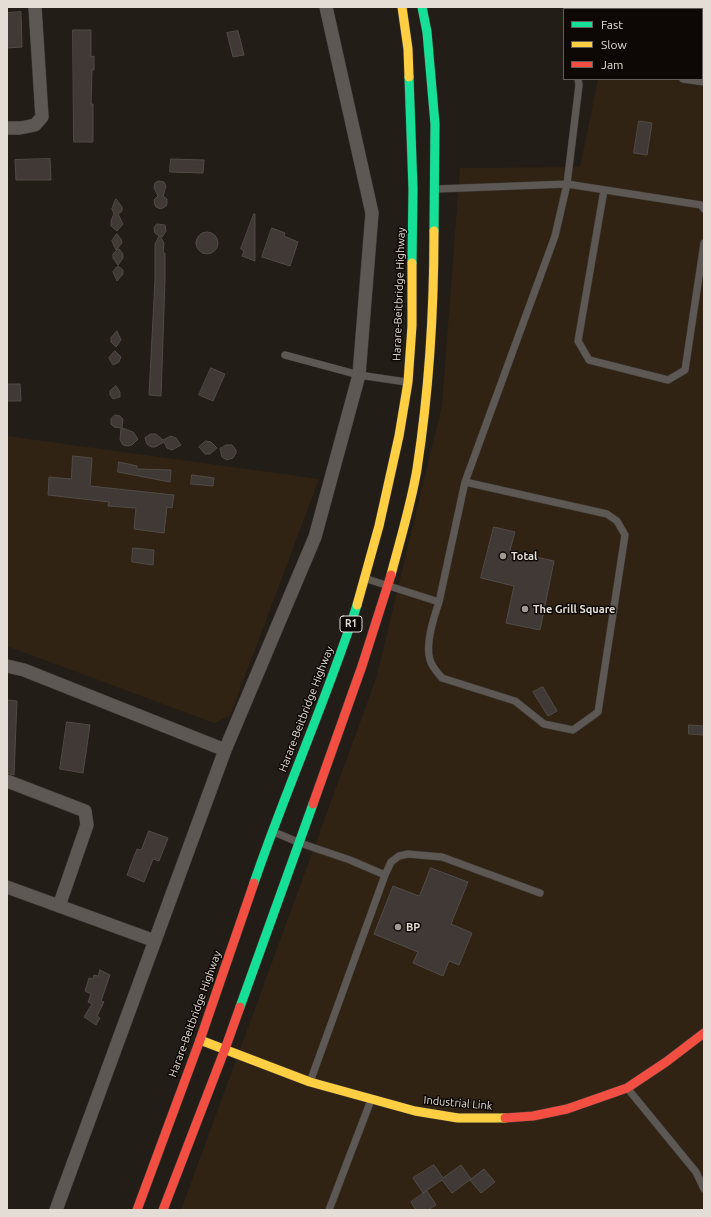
<!DOCTYPE html>
<style>
body{margin:0}
#map{position:relative;width:711px;height:1217px;overflow:hidden;background:#221d17;font-family:Ubuntu,sans-serif}
canvas{display:block}
.frame{position:absolute;inset:0;border:8px solid #e4ddd5;pointer-events:none}
.legend{position:absolute;left:563px;top:8px;width:140px;height:72px;box-sizing:border-box;background:#0d0805;border:1px solid #635d58;margin:0;padding:5px 7px;list-style:none;font-size:12px;color:#e4ddd5}
.legend li{display:flex;align-items:center;gap:8px;height:20px}
.legend b{width:20px;border:1px solid #635d58}
</style>
<div id="map">
<canvas width="711" height="1217"></canvas>
<div class="frame"></div>
<ul class="legend">
<li><b style="height:5px;background:#16e098"></b>Fast</li>
<li><b style="height:5px;background:#ffcf43"></b>Slow</li>
<li><b style="height:5px;background:#f24e42"></b>Jam</li>
</ul>
</div>
<script>
const ctx = document.querySelector('canvas').getContext('2d');
ctx.lineJoin = 'round';
function paint(path, color) { ctx.fillStyle = color; ctx.fill(path, 'evenodd'); }
function trace(path, color, width, dash) { ctx.strokeStyle = color; ctx.lineWidth = width; ctx.lineCap = dash ? 'butt' : 'round'; ctx.setLineDash(dash || []); ctx.stroke(path); }
function drawText(font, color, halo, rows, align = 'center') {
  ctx.font = font + ' Ubuntu,sans-serif'; ctx.lineWidth = 3; ctx.setLineDash([]); ctx.textBaseline = 'middle'; ctx.strokeStyle = halo; ctx.fillStyle = color; for (const [text, x, y, turn = 0] of rows) {
    ctx.save(); ctx.translate(x, y); ctx.rotate((+turn || 0) * Math.PI / 180); ctx.textAlign = isNaN(turn) ? turn : align; if (halo) ctx.strokeText(text, 0, 0); ctx.fillText(text, 0, 0); ctx.restore();
  }
}
const built = new Path2D(`
 M604 7H704V1210H181L376 679 442 405 460 168 580 167 598 79H702V9H604Z
 M7 436 319 479 230 716 214 723 7 646Z`);
const building = new Path2D(`
 M21 12 22 47 7 48V13Z
 M73 30H91V57L94 56V70H92L91 104H93V142H74Z
 M238 31 244 55 233 57 227 33Z
 M639 121 652 123 647 155 634 153Z
 M50 159 51 180H16L15 160Z
 M171 159 204 160 203 173 170 172Z
 M159 181 164 182 166 186 163 196 167 199V204L166 206 161 209 156 207 155 205 154 200 158 196 154 188 155 183Z
 M116 199 122 207V211L118 214 123 224 117 231 111 226V221L114 214 112 209Z
 M254 214H255V261L242 256 244 251 241 249Z
 M157 224 165 225 166 231 162 237 160 236 164 243 163 253H165V280L161 396 149 395 155 280V244L159 236 155 233 154 228Z
 M272 228 285 233 284 236 298 242 290 266 262 257Z
 M196 243a11 11 0 1 1 22 0a11 11 0 1 1-22 0Z
 M117 234 121 239 122 243 116 250 112 241Z
 M119 249 123 254V258L118 265 113 258V254Z
 M118 266 123 270V274L117 281 113 272Z
 M117 331 121 340 116 347 111 342V338Z
 M115 351 121 357 119 362 113 365 109 358Z
 M211 368 225 374 213 401 199 395Z
 M7 384H20L21 401H7Z
 M116 386 120 392V397L113 399 110 395V391Z
 M115 415 120 416 123 419 122 428 133 432 138 439 132 445 128 446 123 445 120 440 121 428 114 427 111 424V419Z
 M151 434H156L163 440 171 436 176 438 181 445 172 450 167 448 164 442 155 447H151L147 444 145 438Z
 M206 441 211 442 217 448 210 454H205L199 447Z
 M226 445H232L236 450V453L233 458 227 460 222 457 220 449Z
 M73 456 92 458 90 486 174 495 172 508 167 507 164 533 134 529 136 508 108 506 109 502 48 495 49 477 71 479Z
 M119 462 137 466V469L171 470 170 482 118 472Z
 M192 475 214 478 213 486 191 484Z
 M494 527 515 532 510 550 519 552 518 553 554 561 540 630 506 623 514 586 481 578Z
 M133 548 154 550 153 565 132 562Z
 M543 687 557 711 548 716 533 692Z
 M7 700 17 701 14 775 7 773Z
 M67 722 90 725 83 773 60 769Z
 M689 725 704 726 703 735 689 734Z
 M149 831 168 838 159 861 153 859 144 882 127 875 137 849 141 850Z
 M431 868 468 882 451 924 472 933 459 965 449 961 443 976 413 963 418 952 374 934 393 886 419 896Z
 M100 970 110 975 101 1001 104 1002 97 1016 100 1018 96 1025 84 1017 92 1004 88 1002 91 994 85 991 89 978 93 979 94 975 98 976Z
 M434 1165 443 1178 461 1165 471 1179 484 1169 495 1182 481 1193 470 1180 471 1179 452 1193 442 1180 423 1193 413 1178Z
 M427 1191 436 1205 428 1210H416L411 1202Z`);
const lane = new Path2D(`
 M575 7V9
 M683 79 704 82
 M437 189 567 184 701 205 704 209
 M604 190 578 341 589 360 668 380 685 370 704 243
 M285 355 359 375 406 382
 M465 482 607 514 617 521 625 535 598 712 573 730 544 724 515 701 442 678C437 672 432 667 430 660 425 644 434 617 439 602L465 482 555 236 567 184 579 85 578 79
 M367 579 439 602
 M274 832 300 843 350 860 385 875 310 1082
 M385 875 391 862 399 856 408 854 442 857 540 893
 M628 1089 696 1172 704 1189
 M329 1210 371 1100`);
const street = new Path2D(`
 M7 128H20L35 125 42 117 35 7
 M7 666 24 670 225 750 56 1210
 M225 750 315 537 359 375 372 213 326 7
 M7 781 85 811 87 825 59 906
 M7 887 155 941`);
const fast = new Path2D(`
 M422 7 427 32 435 124 434 231
 M409 77 413 189 412 263
 M254 883C286 789 327 699 357 605
 M240 1007 313 804`);
const slow = new Path2D(`
 M402 7 408 49 409 77
 M391 575C400 540 411 505 417 469 429 391 434 311 434 231
 M357 605 379 526 399 436 408 382 412 326V263
 M200 1040 310 1082 415 1111 458 1118H505`);
const jam = new Path2D(`
 M313 804 362 666 391 575
 M505 1118 533 1116 567 1109 627 1088 666 1062 704 1033
 M137 1210 200 1040 254 883
 M163 1210 225 1049 240 1007`);
const markers = [
 [503,556,4,"#a09a92"],
 [525,609,4,"#a09a92"],
 [398,927,4,"#a09a92"]
];
const shields = [
 [351,624,22]
];
const shieldNames = [
 ["R1",351,624]
];
const streetNames = [
 ["Harare-Beitbridge Highway",399,294,-88],
 ["Harare-Beitbridge Highway",306,709,-69],
 ["Harare-Beitbridge Highway",195,1014,-70],
 ["Industrial Link",458,1103,5]
];
const poiNames = [
 ["Total",511,556],
 ["The Grill Square",533,609],
 ["BP",406,927]
];
paint(built, '#312314');
paint(building, '#413935');
trace(building, '#514b47', 1);
trace(lane, '#3e3a36', 8);
trace(street, '#3e3a36', 14);
trace(fast, '#3e3a36', 10);
trace(slow, '#3e3a36', 10);
trace(jam, '#3e3a36', 10);
trace(lane, '#5d5853', 7);
trace(street, '#5d5853', 13);
trace(fast, '#16e098', 9);
trace(slow, '#ffcf43', 9);
trace(jam, '#f24e42', 9);
for (const [x, y, r, color] of markers) { const dot = new Path2D(); dot.arc(x, y, r, 0, 2 * Math.PI); ctx.fillStyle = color; ctx.fill(dot); trace(dot, '#0d0805', 1.5); }
for (const [x, y, w] of shields) { const box = new Path2D(); box.roundRect(x - w / 2, y - 8, w, 16, 3); ctx.fillStyle = '#0d0805'; ctx.fill(box); trace(box, '#e4ddd5', 1); }
drawText('bold 10px', '#e4ddd5', null, shieldNames);
drawText('11px', '#e4ddd5', '#0d0805', streetNames);
drawText('bold 11px', '#e4ddd5', '#0d0805', poiNames, 'left');
</script>
